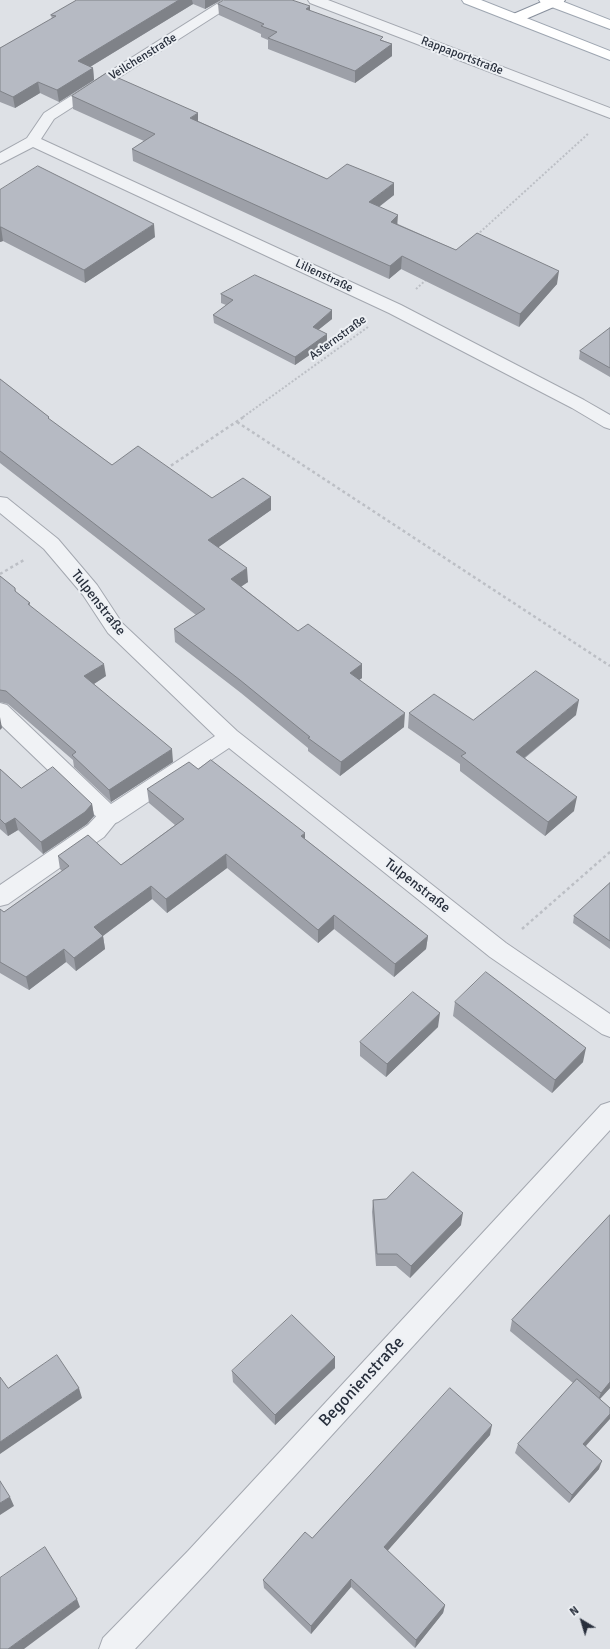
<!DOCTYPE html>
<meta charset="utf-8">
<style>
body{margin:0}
#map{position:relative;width:610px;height:1649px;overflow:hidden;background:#dee1e6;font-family:Signika,sans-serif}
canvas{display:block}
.north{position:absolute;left:562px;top:1601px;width:40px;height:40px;-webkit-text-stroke:3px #edf0f4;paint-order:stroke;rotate:322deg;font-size:11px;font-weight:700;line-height:16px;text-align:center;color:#282f3c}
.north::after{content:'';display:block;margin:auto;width:14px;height:18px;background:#282f3c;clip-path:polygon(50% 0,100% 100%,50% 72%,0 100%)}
</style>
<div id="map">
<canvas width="610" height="1649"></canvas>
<div class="north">N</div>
</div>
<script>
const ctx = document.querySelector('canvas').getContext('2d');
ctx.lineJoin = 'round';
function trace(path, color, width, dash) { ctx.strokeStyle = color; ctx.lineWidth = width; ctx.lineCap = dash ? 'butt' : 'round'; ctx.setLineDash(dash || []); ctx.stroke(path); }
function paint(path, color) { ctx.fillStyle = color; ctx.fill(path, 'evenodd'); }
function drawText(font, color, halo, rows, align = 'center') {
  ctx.font = font + ' Signika,sans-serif'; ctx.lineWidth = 4; ctx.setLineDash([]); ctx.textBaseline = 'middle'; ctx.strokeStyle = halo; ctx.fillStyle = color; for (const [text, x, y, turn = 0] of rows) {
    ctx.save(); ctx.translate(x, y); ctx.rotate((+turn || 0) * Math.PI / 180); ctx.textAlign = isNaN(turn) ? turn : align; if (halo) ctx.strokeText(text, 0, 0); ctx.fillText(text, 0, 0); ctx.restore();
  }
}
const pathFar1 = new Path2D(`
 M477 235 589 133
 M416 289 427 279
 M243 417 368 327`);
const path = new Path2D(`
 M237 422 610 666
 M166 469 245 416
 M0 574 24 560
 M522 929 610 852`);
const lane = new Path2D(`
 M110 807 118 810 121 816 104 837 8 904 0 906V885L88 825 102 810Z`);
const street = new Path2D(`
 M223 0H240L54 119 41 139 401 305 584 400 610 415V429L604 427 572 408 389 313 33 147 0 164V153L27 138 44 113Z
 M308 0H328L610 108V118L310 3Z
 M0 497 7 498 58 539 97 585 122 623 237 731 506 943 610 1014V1037L602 1034 490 957 229 748 118 822 110 825 102 822 0 724V703L7 705 111 804 215 736 108 633 83 595 44 549 0 513Z
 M610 1102V1130L208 1571 135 1649H99L103 1638 188 1551 601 1105Z`);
const primary = new Path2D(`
 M462 0H481L610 51V60L464 3Z
 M539 0H559L610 20V29L541 3Z`);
const highway = new Path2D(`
 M546 0H565L563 3 521 21H511L509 18 511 15Z`);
const wall = new Path2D(`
 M77 0H221L205 9 193 4 90 67 93 68 94 80 59 102 40 93 15 108 0 102V48L52 19 51 15Z
 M218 4 310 11 392 44V56L355 83 268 49V40L261 37V34L219 15Z
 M72 96 198 121 327 179 394 195 379 207 398 224 456 250 557 284 519 327 401 269 389 279 133 161 132 149 144 141 73 109Z
 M0 190 155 237 85 283 3 241 0 242Z
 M221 294 332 319 318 330 327 343 295 365 214 323 213 315 226 305 221 303Z
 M610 328V377L579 359 580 351Z
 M0 379 49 417V419L112 465 212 498 271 497V510L218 547 248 582 241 586 298 631 362 664V678L359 680 404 727 340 776 308 751V748L241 693 175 642 174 629 196 615 0 463Z
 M0 576 15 588 16 592 30 603V606L106 676 94 684 173 762 111 802 74 767 73 760 8 704 0 702Z
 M409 713 473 720 576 715 525 758 574 811 545 836 460 771V764L408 728Z
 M0 769 21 788 92 804 94 816 87 824 43 854 18 830 8 836 0 829Z
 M198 769 305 839 428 936 426 949 394 977 334 929 318 943 227 868 167 913 152 899 103 936 105 949 76 971 66 962 29 990 0 973V909L4 912 62 871 60 869 58 856 121 865 175 825 149 803 147 789Z
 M610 883V949L573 923 574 916Z
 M455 1002 583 1062 552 1093 453 1016Z
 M438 1027 386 1077 360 1056V1042Z
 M373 1200 461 1225 410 1278 396 1266H376L372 1212Z
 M610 1215V1388L600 1399 610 1408V1418L586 1446 599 1469 569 1503 515 1453 518 1444 573 1383 510 1331 512 1320Z
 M335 1368 275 1425 233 1382 232 1371Z
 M490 1435 387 1551 445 1605 443 1613 415 1648 351 1587 311 1634 264 1588 263 1580 312 1538Z`);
const shadedWall = new Path2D(`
 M179 0H192L193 4 80 73 78 61Z
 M205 0H221L205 9Z
 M310 6V18L306 9Z
 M392 44V56L355 83V71Z
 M93 68 94 80 59 102 57 90Z
 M38 82 40 93 15 108 13 97Z
 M198 113V126L190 118Z
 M394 183V195L368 215 369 202Z
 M398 215 397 228 391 222Z
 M154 224 155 237 85 283 84 270Z
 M0 227H1L3 241 0 242Z
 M402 256 401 269 389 279 390 266Z
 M559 271 557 284 519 327 520 314Z
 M332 310V319L312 335 313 327Z
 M327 334V343L295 365V357Z
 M271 497V510L209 554 208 540Z
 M247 568 248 582 232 593 231 579Z
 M104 664 106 676 86 689 84 676Z
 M362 664V678L349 687 350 673Z
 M579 700 576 715 514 766 516 752Z
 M405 713 404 727 340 776 341 762Z
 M0 717 2 728 0 730Z
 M172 749 173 762 111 802 109 790Z
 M577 797 574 811 545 836 548 822Z
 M92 804 94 816 87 824 43 854 41 842Z
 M15 818 18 830 8 836 5 824Z
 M305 833V847L301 836Z
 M226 854 227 868 167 913 166 899Z
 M151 886 152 899 96 941 94 927Z
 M334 915V929L318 943V930Z
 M103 936 105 949 76 971 74 958Z
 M428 936 426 949 394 977 395 964Z
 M64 949 66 962 29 990 26 977Z
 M440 1013 438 1027 386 1077 387 1064Z
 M586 1048 583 1062 552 1093 555 1080Z
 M463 1213 461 1225 410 1278 411 1266Z
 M335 1357V1368L275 1425V1415Z
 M610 1382V1388L597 1402 601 1393Z
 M79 1388 82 1398 0 1454V1442Z
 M610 1414V1419L580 1452 583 1444Z
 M492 1425 490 1435 383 1556 384 1547Z
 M602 1461 599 1469 569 1503 572 1495Z
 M10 1497 14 1506 0 1515V1503Z
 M351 1579V1587L311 1634V1626Z
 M77 1599 80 1607 24 1649H8Z
 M445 1605 443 1613 415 1648 416 1640Z`);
const building = new Path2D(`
 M77 0H179L78 61 93 68 57 90 38 82 13 97 0 91V48L56 16 51 15Z
 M224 0H292L310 6 306 9 383 37 380 40 392 44 355 71 268 38 277 32 261 26 264 24 218 4Z
 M107 73 198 113 190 118 327 179 347 164 394 183 369 202 398 215 391 222 456 250 477 233 559 271 520 314 402 256 390 266 132 149 155 134 72 96Z
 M38 166 154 224 84 270 1 227H0V190Z
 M255 275 332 310 313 327 327 334 295 357 213 315 233 300 221 294Z
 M610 328V368L580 351Z
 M0 379 49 417 48 418 112 465 138 446 212 498 243 478 271 497 208 540 247 568 231 579 298 631 308 624 362 664 350 673 405 713 341 762 308 738 310 737 240 680 174 629 205 609 0 451Z
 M0 576 15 588V591L30 603 28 604 104 664 84 676 172 749 109 790 72 755 76 752 6 691 0 690Z
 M536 671 579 700 516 752 577 797 548 822 461 756 466 753 409 713 434 694 473 720Z
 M211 760 305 833 301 836 428 936 395 964 334 915 318 930 226 854 166 899 151 886 94 927 103 936 74 958 64 949 26 977 0 962V909L4 912 69 866 58 856 88 835 121 865 184 819 147 789 189 762 198 769Z
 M53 767 92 804 85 812 41 842 15 818 5 824 0 819V769L21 788Z
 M610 883V941L574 916Z
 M486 972 586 1048 555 1080 455 1002Z
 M413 992 440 1013 387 1064 360 1042Z
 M413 1172 463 1213 411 1266 397 1254H377L373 1200 386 1199Z
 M610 1215V1382L601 1393 512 1320Z
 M292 1315 335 1357 275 1415 232 1371Z
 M57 1355 79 1388 0 1442V1377L8 1388Z
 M577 1379 610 1408V1414L583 1444 602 1461 572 1495 518 1444Z
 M450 1388 492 1425 384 1547 445 1605 416 1640 351 1579 311 1626 263 1580 305 1532 312 1538Z
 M0 1481 10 1497 0 1503Z
 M45 1547 77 1599 8 1649H0V1578Z`);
const farStreetnames = [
 ["Rappaportstraße",462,56,21],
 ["Veilchenstraße",143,57,-32],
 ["Lilienstraße",324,276,25],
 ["Asternstraße",338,338,-36]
];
const streetNames = [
 ["Tulpenstraße",98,603,52],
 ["Tulpenstraße",417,886,38]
];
const nearStreetnames = [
 ["Begonienstraße",362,1382,-47]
];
trace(lane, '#a4a8b0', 2);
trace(street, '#a4a8b0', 2);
trace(primary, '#9ea6b1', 2);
trace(highway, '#878f9c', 2);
trace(pathFar1, '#bcbfc5', 2, [2, 2]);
trace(path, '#bcbfc5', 2.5, [3, 3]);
paint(lane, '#f0f2f5');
paint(street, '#f0f2f5');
paint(primary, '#fff');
paint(highway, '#fff');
paint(wall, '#9da0a8');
paint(shadedWall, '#7f8288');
paint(building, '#b6bac3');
trace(building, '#7f8288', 1);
drawText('12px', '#282f3c', '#edf0f4', farStreetnames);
drawText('14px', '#282f3c', '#edf0f4', streetNames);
drawText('17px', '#282f3c', '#edf0f4', nearStreetnames);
</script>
